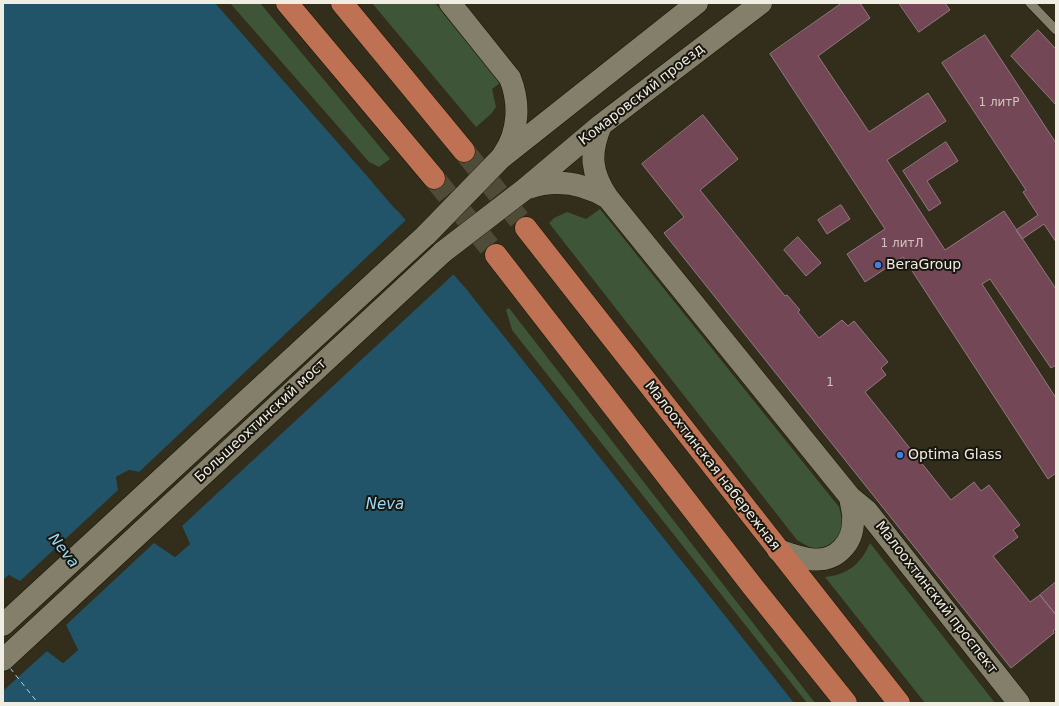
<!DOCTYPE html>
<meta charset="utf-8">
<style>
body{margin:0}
#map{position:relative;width:1059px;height:706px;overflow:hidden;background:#322e1b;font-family:"DejaVu Sans",sans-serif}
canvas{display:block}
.frame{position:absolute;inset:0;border:4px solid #f0ede2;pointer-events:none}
</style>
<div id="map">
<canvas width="1059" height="706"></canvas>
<div class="frame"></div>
</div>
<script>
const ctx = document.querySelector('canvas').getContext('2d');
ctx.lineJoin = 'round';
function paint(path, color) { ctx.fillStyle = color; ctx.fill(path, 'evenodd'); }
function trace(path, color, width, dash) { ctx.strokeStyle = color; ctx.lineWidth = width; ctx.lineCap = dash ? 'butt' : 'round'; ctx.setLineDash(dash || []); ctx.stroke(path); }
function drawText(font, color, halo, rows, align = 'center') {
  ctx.font = font + ' "DejaVu Sans",sans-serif'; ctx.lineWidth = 4; ctx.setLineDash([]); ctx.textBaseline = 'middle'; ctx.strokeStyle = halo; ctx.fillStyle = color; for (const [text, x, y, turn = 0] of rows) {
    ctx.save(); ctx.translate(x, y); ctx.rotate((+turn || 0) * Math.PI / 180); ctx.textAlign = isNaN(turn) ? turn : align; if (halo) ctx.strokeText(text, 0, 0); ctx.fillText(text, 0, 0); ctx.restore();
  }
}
const green = new Path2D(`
 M230 3H260L390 159 379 167 369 162Z
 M372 3H435L500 83 492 89 496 107 491 114 476 127Z
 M600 209 839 507 843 523 838 540C820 551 816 552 797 540L549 223 554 218 567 212 586 219Z
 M509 308 815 703H807L512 330 506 310Z
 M870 543 995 703H925L825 577C847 575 861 564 870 543Z`);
const water = new Path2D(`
 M3 3H215L468 291 794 703H3V593L47 651 63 663 78 650 66 625 9 575 3 580ZM129 470 139 472 182 526 190 544 175 557 155 543 118 489 116 477Z`);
const pier = new Path2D(`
 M374 181 398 209 396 210 372 182Z
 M407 219 455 273 182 526 190 544 175 557 154 543 66 625 78 650 63 663 47 651 3 691V591L48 649 63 660 76 649 65 626 18 583 9 577 3 582V580L9 575 20 581 118 490 116 477 129 470 139 472ZM129 472 137 474 180 527 188 543 175 555 156 542 120 489 118 478Z
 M470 289 493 319 491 320 468 291Z`);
const ferry = new Path2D(`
 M10 668 38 703`);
const building = new Path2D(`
 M842 3H860L870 18 818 56 869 132 928 93 946 121 887 160 945 250 1004 211 1056 289V365L1051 368 990 279 982 284 1056 398V473L1048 479 903 257 865 282 847 254 885 229 770 54Z
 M899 3H945L950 10 919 32Z
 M1038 30 1056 49V105L1011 56Z
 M985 35 1056 143V242L1044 224 1022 239 1016 230 1038 215 1023 192 1026 190 942 63Z
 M703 115 738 159 700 190 785 296 787 295 800 310 798 312 819 338 842 320 848 326 854 321 888 362 881 368 886 375 865 392 951 500 974 482 981 491 989 485 1020 525 1013 530 1018 537 993 556 1030 602 1040 595 1056 615V628L1053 631 1054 633 1011 668 664 233 684 217 642 164Z
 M946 142 958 161 927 181 941 203 929 211 903 171Z
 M841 205 850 219 827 234 818 220Z
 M798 237 821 263 806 276 784 250Z
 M1056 582V615L1040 595Z`);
const primaryTunnel = new Path2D(`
 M464 151 526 228
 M434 178 496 255`);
const lane = new Path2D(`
 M1030 3 1056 30`);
const secondary = new Path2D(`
 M450 3 510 78C520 103 519 132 503 155
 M601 125C589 154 591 173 608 198L850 497C851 505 854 513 853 521 853 532 850 541 842 549 824 568 798 557 778 550
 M500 159 697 3
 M528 188C557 178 583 183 608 198
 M525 189 601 125 761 3
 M850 497 867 511 1019 703
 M3 625 427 234
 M3 660 443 252`);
const primary = new Path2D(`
 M287 3 434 178
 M342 3 464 151
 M526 228 899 703
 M496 255 753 587 846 703`);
const secondaryBridge = new Path2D(`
 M427 234 500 159
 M443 252 525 189`);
const markers = [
 [878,265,4,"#3f7fe0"],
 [900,455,4,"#3f7fe0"]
];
const numberNames = [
 ["1 литР",999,103],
 ["1 литЛ",902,244],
 ["1",830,383]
];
const streetNames = [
 ["Комаровский проезд",642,95,-38],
 ["Большеохтинский мост",261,421,-43],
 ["Малоохтинская набережная",712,466,52],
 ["Малоохтинский проспект",936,598,52]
];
const poiNames = [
 ["BeraGroup",886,265],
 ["Optima Glass",908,455]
];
const waterNames = [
 ["Neva",385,505],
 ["Neva",63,551,52]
];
paint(green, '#3e5538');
paint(water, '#225469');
paint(pier, '#322e1b');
trace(ferry, '#9bdaf6', 1, [5, 4]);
paint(building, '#734756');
trace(building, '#917980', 1);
trace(primaryTunnel, '#4e4b39', 22, [22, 11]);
trace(lane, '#1a1605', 10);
trace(secondary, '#1a1605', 23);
trace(primary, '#1a1605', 23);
trace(lane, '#847f6a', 9);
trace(secondary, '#847f6a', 22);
trace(primary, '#be7253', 22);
trace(secondaryBridge, '#1a1605', 23, []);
trace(secondaryBridge, '#847f6a', 22);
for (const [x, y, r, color] of markers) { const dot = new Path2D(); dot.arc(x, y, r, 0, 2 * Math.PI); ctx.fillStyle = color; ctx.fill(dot); trace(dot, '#18160e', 1.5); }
drawText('12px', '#d1c4bf', null, numberNames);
drawText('14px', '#f0ede2', '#18160e', streetNames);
drawText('14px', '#f0ede2', '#18160e', poiNames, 'left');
drawText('italic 15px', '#9bdaf6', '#18160e', waterNames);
</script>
